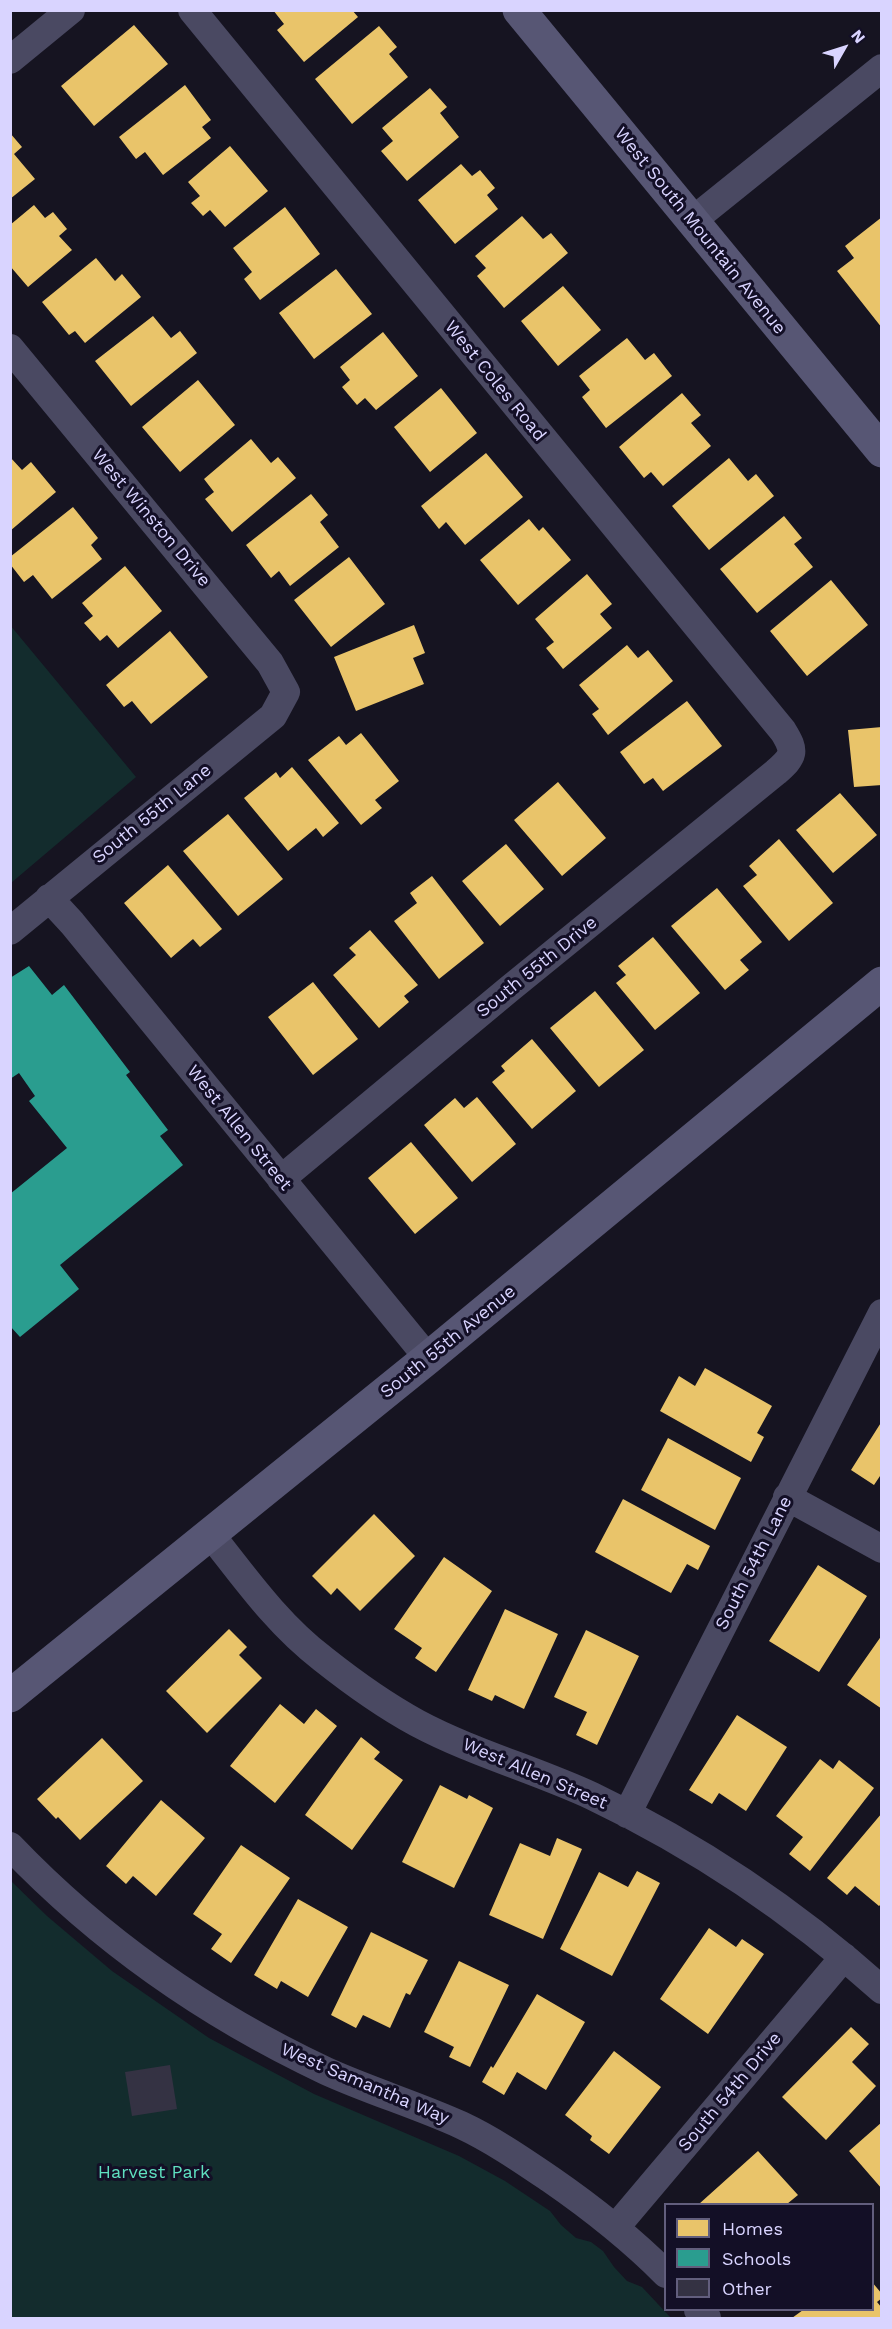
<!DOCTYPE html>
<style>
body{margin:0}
#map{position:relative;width:892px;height:2329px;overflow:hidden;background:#161421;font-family:"Work Sans",sans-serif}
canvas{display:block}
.frame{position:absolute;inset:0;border:12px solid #d9d4ff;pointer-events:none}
.legend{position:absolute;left:664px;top:2203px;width:210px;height:108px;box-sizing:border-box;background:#130f26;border:2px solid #625e7d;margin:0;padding:8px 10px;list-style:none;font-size:18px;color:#d9d4ff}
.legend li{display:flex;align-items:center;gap:12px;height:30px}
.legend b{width:30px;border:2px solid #625e7d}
.north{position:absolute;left:814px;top:18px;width:60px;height:60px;-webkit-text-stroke:4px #130f26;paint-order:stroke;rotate:51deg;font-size:16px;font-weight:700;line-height:24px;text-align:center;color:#d9d4ff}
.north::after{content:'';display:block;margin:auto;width:21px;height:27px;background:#d9d4ff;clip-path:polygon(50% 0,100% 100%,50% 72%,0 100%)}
</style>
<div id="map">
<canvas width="892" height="2329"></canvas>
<div class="frame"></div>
<ul class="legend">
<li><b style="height:16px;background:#e9c46a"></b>Homes</li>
<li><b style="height:16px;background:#2a9d8f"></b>Schools</li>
<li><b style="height:16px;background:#343243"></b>Other</li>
</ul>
<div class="north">N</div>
</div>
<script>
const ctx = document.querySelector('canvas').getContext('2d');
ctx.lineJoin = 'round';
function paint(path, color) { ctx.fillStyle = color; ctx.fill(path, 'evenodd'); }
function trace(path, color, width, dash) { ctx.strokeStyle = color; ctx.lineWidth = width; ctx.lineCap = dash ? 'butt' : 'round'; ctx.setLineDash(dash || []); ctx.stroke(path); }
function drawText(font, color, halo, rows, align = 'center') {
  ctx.font = font + ' "Work Sans",sans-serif'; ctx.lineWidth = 6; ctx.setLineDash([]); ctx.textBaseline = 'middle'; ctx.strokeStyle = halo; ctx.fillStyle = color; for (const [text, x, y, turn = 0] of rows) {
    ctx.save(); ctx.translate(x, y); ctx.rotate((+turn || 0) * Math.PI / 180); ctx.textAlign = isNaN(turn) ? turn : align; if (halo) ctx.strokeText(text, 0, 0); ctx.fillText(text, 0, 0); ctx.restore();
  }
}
const green = new Path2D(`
 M10 625 136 777 11 883H10Z
 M10 1880 47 1916 112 1971 209 2038 314 2094 459 2156 505 2181 550 2211 561 2225 576 2238 591 2242 603 2251 614 2267 627 2281 642 2287 671 2318H11Z`);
const homes = new Path2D(`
 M273 10H352L358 17 304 62 277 30 284 24Z
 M134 25 168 64 94 126 61 86Z
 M379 26 397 47 389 54 408 77 352 124 315 79Z
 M185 85 211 120 202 127 211 138 163 175 145 152 136 159 119 137Z
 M430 88 447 107 440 113 459 137 407 181 381 151 393 141 382 128Z
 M10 133 22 147 14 154 35 179 10 199Z
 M230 146 268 191 225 227 210 210 203 216 191 203 200 196 188 182Z
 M461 164 472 176 480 170 495 188 487 195 498 209 455 244 418 200Z
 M34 205 45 218 53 212 67 229 59 236 72 250 28 287 10 266V225Z
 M285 207 320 254 260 300 244 279 252 272 233 248Z
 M522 216 543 239 551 233 568 253 504 308 477 276 486 268 475 256Z
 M882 217V328L837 271 854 258 845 246Z
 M96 258 115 281 122 274 141 297 85 343 75 331 69 335 42 302Z
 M336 269 372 314 314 359 279 313Z
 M563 286 601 330 558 366 521 321Z
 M153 316 171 338 180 331 197 353 131 406 95 361Z
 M383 332 418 376 376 410 365 398 357 405 342 387 350 380 340 367Z
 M627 338 645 360 654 353 672 376 606 428 582 397 590 390 579 376Z
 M198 380 235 425 180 472 142 427Z
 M441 388 477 433 430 472 394 427Z
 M682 393 701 415 691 423 711 446 663 486 651 472 644 478 619 447Z
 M251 439 271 463 278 457 296 478 232 532 205 499 214 492 204 479Z
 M486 453 523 497 465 545 446 522 439 529 421 506Z
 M10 457 22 470 31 462 56 492 10 531Z
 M729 458 748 481 756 474 774 496 709 550 672 506Z
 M311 494 328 515 320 522 339 547 290 586 279 571 271 578 246 545Z
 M73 507 98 538 91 545 102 559 52 599 33 575 24 582 10 564V557Z
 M784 516 802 538 794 544 813 567 757 613 720 569Z
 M529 519 539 531 543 527 571 560 518 605 480 560Z
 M349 557 385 604 331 647 294 600Z
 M125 566 162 611 118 648 107 635 100 641 84 623 93 616 82 603Z
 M587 574 612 604 600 614 612 628 563 669 546 648 554 642 535 619Z
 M831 580 868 625 807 676 770 631Z
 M414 625 425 653 413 658 424 684 356 711 334 657Z
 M170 631 208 677 151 724 132 701 124 707 106 685Z
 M627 645 638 658 648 650 673 681 608 735 592 714 599 709 579 685Z
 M687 701 722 746 663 791 653 778 644 784 620 752Z
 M882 727V785L854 787 848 730Z
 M361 733 399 781 375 800 382 808 361 825 308 760 339 736 346 745Z
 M292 767 339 823 323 837 316 828 288 851 244 798 276 772 280 778Z
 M558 782 606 838 562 876 514 820Z
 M840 793 877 835 833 873 796 830Z
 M228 814 283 879 238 916 183 851Z
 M779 839 833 903 789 941 743 886 757 875 749 866Z
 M506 844 544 889 500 926 462 881Z
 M168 865 222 929 200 947 193 939 171 958 124 903Z
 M432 876 484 943 439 979 394 921 417 903 410 893Z
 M717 888 762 942 740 960 749 970 725 990 671 926Z
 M370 930 418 985 404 996 409 1002 379 1028 333 975 356 955 349 948Z
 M653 937 700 993 655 1030 616 983 626 975 618 966Z
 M313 982 358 1039 313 1075 268 1017Z
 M595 991 644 1050 599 1087 550 1028Z
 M532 1039 576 1091 532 1129 492 1082 505 1071 501 1066Z
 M477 1097 516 1144 472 1182 424 1125 455 1098 464 1108Z
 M411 1142 458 1198 415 1234 368 1178Z
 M705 1368 772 1406 757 1433 764 1437 751 1462 660 1411 679 1376 695 1386Z
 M882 1421V1473L874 1485 851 1470Z
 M668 1438 741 1478 715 1530 641 1490Z
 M623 1499 710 1546 698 1570 687 1564 671 1593 595 1552Z
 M374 1514 415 1556 360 1611 337 1588 331 1595 312 1576Z
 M444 1557 492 1591 436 1672 415 1658 422 1648 394 1629Z
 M818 1565 867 1596 819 1672 769 1641Z
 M505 1609 558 1634 524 1709 495 1695 492 1701 468 1690Z
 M229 1629 247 1647 239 1655 262 1678 207 1733 166 1691Z
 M586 1630 639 1656 597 1745 576 1735 587 1712 554 1697Z
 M882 1635V1709L847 1685Z
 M280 1704 304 1724 316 1709 337 1726 275 1803 230 1766Z
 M737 1715 787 1747 746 1811 719 1793 712 1804 689 1790Z
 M361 1737 380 1752 374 1759 403 1780 352 1850 305 1815Z
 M102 1738 143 1781 80 1840 58 1817 56 1819 37 1799Z
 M820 1759 833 1769 839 1760 874 1788 810 1871 789 1854 803 1837 776 1816Z
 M440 1785 467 1799 469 1795 493 1808 454 1888 402 1862Z
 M161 1800 205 1838 156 1896 133 1876 126 1884 106 1866Z
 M882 1813V1903L879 1906 855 1886 847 1895 827 1878Z
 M557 1838 582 1849 543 1939 489 1915 520 1843 550 1856Z
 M241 1845 290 1878 231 1963 211 1949 222 1934 193 1914Z
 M637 1871 660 1883 612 1976 560 1949 599 1872 628 1887Z
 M298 1899 348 1927 308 1997 281 1981 277 1989 254 1975Z
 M709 1928 736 1947 742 1939 764 1954 708 2034 660 1999Z
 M371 1932 428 1960 410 1995 406 1993 390 2028 363 2015 356 2028 331 2015Z
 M459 1961 509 1985 470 2067 449 2057 454 2047 424 2032Z
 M537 1994 585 2022 546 2090 517 2072 504 2095 482 2082 491 2066 493 2068Z
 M851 2027 869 2044 852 2062 876 2086 826 2140 782 2097Z
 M614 2051 661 2087 609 2154 590 2140 592 2136 565 2115Z
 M882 2122V2189L849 2151Z
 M758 2151 798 2195 787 2204H699Z
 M872 2282 882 2294V2298L877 2302 882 2308V2318H792L803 2310H872Z`);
const schools = new Path2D(`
 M29 966 52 995 64 985 130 1072 126 1075 168 1130 160 1136 183 1165 60 1265 79 1289 20 1337 10 1326V1194L67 1148 29 1101 35 1096 19 1073 10 1079V978Z`);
const building = new Path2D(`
 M170 2065 177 2109 132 2116 125 2072Z`);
const street = new Path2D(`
 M192 10 783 731C796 752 794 756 776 772L508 990 281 1179
 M10 60 71 10
 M692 221 882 68
 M10 348 270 663 286 692 273 716 10 931
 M49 898 72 923 428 1358
 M787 1497 882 1549
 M211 1535C245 1578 278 1625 323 1659 352 1682 384 1705 417 1723 471 1752 536 1770 592 1796 697 1846 796 1913 882 1990
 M627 1814 882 1313
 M10 1846C100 1940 209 2016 326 2071 370 2091 417 2105 461 2125 493 2140 522 2160 550 2179 592 2208 630 2238 666 2274
 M616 2227 844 1957
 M698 2310 707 2318`);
const secondary = new Path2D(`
 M519 10 882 451
 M10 1696 428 1358 882 983`);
const streetNames = [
 ["West South Mountain Avenue",700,231,51],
 ["West Coles Road",495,381,51],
 ["West Winston Drive",151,518,50],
 ["South 55th Lane",152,814,-39],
 ["South 55th Drive",537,967,-39],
 ["West Allen Street",239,1128,51],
 ["South 55th Avenue",448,1342,-39],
 ["South 54th Lane",754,1563,-63],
 ["West Allen Street",535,1774,23],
 ["West Samantha Way",365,2084,23],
 ["South 54th Drive",730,2092,-50]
];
const parkNames = [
 ["Harvest Park",154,2173]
];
paint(green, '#132c2d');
paint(homes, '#e9c46a');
paint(schools, '#2a9d8f');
paint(building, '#343243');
trace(street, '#4a4962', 28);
trace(secondary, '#575674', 33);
drawText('18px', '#d9d4ff', '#130f26', streetNames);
drawText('18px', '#5fe0c0', '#130f26', parkNames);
</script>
